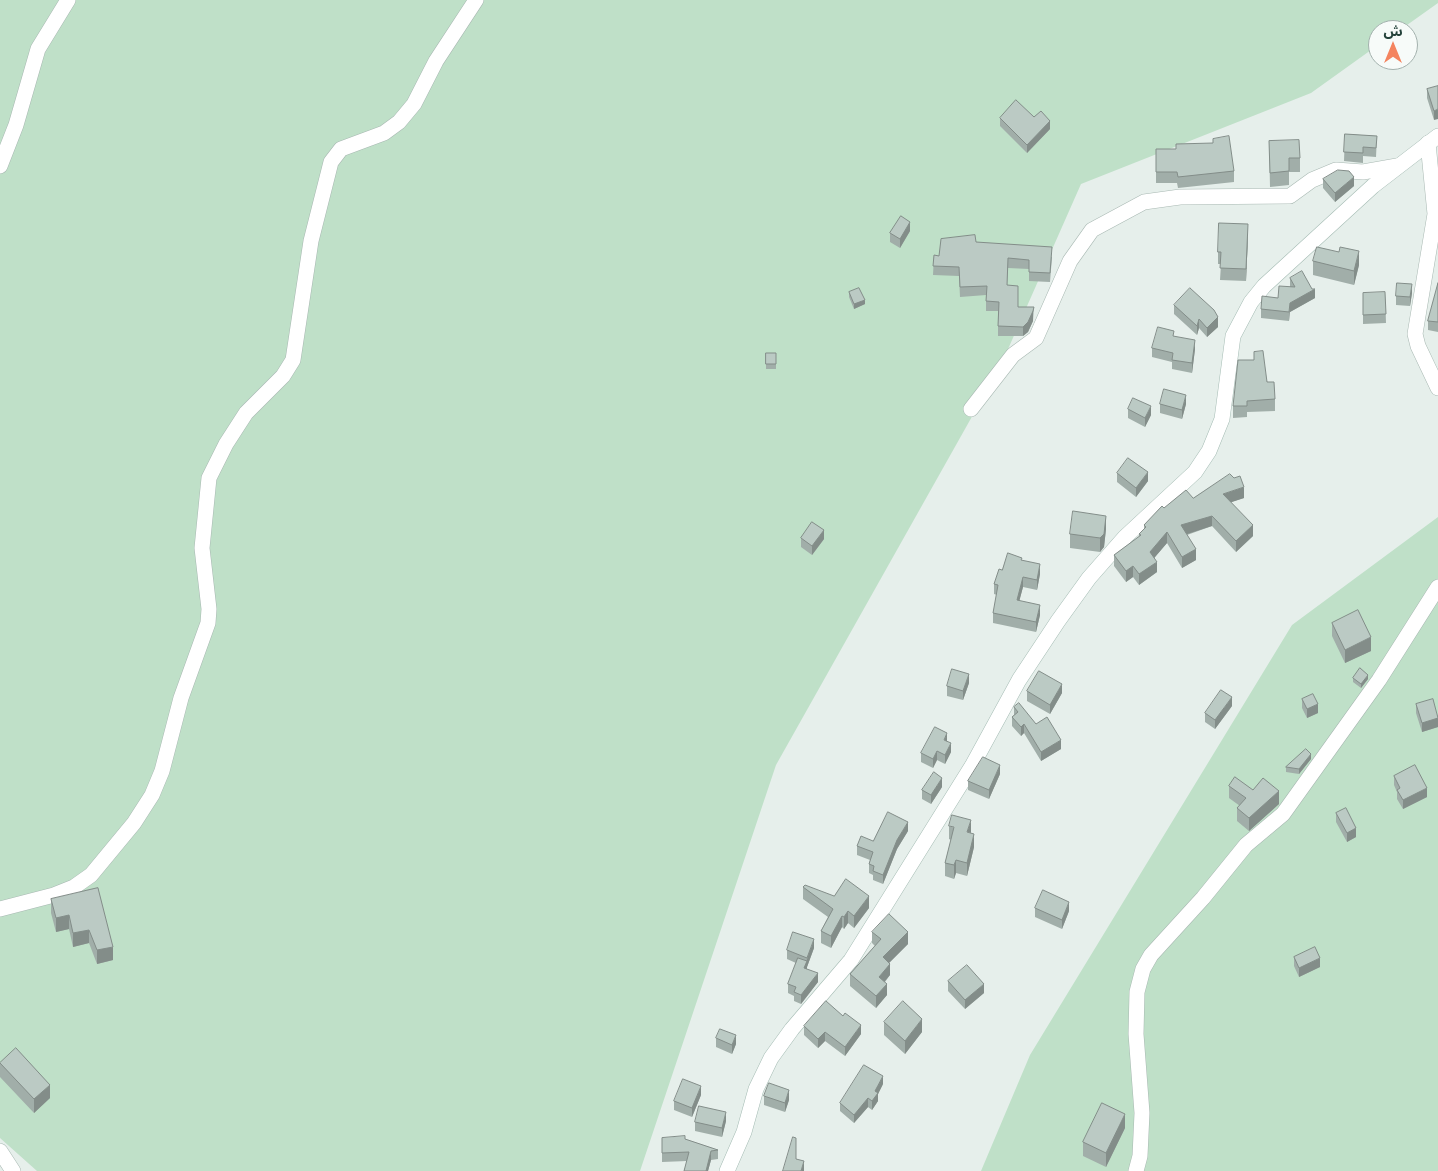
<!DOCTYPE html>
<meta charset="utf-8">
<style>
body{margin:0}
#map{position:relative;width:1438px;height:1171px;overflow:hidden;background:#e6efeb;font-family:Quicksand,"Noto Sans Arabic",sans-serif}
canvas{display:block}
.north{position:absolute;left:1368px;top:20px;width:50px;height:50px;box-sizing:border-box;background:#f7fbf9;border:1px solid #a3b1ad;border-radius:50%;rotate:0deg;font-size:14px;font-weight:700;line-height:20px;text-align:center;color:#24423a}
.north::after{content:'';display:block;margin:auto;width:18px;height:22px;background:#f4845f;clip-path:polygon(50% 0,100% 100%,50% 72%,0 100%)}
</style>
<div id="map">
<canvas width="1438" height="1171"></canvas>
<div class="north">ش</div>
</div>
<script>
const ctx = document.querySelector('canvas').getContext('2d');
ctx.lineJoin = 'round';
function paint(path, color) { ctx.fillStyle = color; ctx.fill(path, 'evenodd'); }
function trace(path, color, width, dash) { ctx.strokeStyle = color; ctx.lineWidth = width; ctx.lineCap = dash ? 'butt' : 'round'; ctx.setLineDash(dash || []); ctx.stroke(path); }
const green = new Path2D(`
 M0 0H1438V3L1400 30H1378V45L1311 93 1081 184 1001 365 776 765 640 1171H37L0 1138Z
 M1438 517V1171H981L1030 1055 1292 625Z`);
const minor = new Path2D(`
 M1428 143 1435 214 1415 334 1418 346 1438 388
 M0 166 16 125 38 49 68 0
 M971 409 1013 355 1036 338 1070 261 1092 230 1144 202 1180 197 1290 196 1312 180 1336 170 1363 172 1397 166
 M0 909 54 895 74 887 91 875 134 823 152 795 162 771 181 698 208 623 209 609 202 548 209 478 226 444 246 413 283 376 293 360 311 241 331 162 341 149 384 133 399 122 414 104 436 61 476 0
 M0 1151 13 1171
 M1136 1171 1140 1156 1142 1113 1136 1034 1137 992 1143 969 1151 955 1203 898 1246 845 1283 814 1379 680 1438 587`);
const secondary = new Path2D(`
 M727 1171 744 1132 756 1089 771 1058 792 1029 851 960 972 766 1019 680 1058 621 1089 578 1125 537 1195 472 1209 451 1222 419 1233 336 1251 302 1264 286 1373 186 1438 136`);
const wall = new Path2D(`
 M1438 86 1434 120 1427 98V89Z
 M1034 117 1050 129 1027 153 1000 126V118Z
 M1345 134 1377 136 1376 157 1363 156V163L1344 161Z
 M1213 139 1234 171V182L1178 188 1177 183H1156V149H1176L1213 143Z
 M1269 141 1300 158V172H1289V185L1270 187Z
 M1323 179 1354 186 1335 202 1323 188Z
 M910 231 900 248 890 242V233Z
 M1248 236 1246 281 1220 280 1221 264H1218V252Z
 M976 242 1052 257 1050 282 1029 281V269L1008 268 1007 285 1018 307H1034L1033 321 1028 332 1023 336H998V311H986V295L960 297 959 276 933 275 934 255 939 256Z
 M1339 252 1359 265 1354 285 1313 275V261Z
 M1290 278 1315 298 1290 312 1289 321 1261 318V309L1278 298 1290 287Z
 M1438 283V332L1428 330V321Z
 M849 292 865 304 854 309 849 297Z
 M1385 292 1386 323 1363 324V302Z
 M1412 293 1410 306 1396 305V296Z
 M1174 305 1218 327 1207 337 1199 328 1197 335 1174 314Z
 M1174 337 1195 349 1192 373 1172 369V362L1152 357V348Z
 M1254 352 1275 399V411L1247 412V417L1233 418V406L1254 360Z
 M766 353H776V369H766Z
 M1160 404H1186L1182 419 1160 413Z
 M1128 409 1151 415 1145 427 1128 418Z
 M1117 473 1148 481 1136 497 1117 482Z
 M1193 498H1244L1231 502 1253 536 1236 552 1212 526 1187 535 1196 560 1182 568 1167 543 1154 558 1157 572 1139 585 1133 577 1126 582 1114 566V555L1139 537V534L1144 529V525L1164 508Z
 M1106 529 1104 547 1100 552 1070 548V534Z
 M801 538 824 539 812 555 801 547Z
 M1022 560 1040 574 1037 590 1023 587 1019 601 1040 615 1036 632 993 623V613L997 595 994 594V584L1002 570Z
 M1332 623 1371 651 1345 663 1332 636Z
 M1353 678 1368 679 1361 688 1353 682Z
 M969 683 963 700 947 696V686Z
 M1027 691 1062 693 1050 714 1027 701Z
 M1302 699 1318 713 1307 718 1302 708Z
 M1416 704 1438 716V727L1422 732 1416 713Z
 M1232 706 1215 729 1205 722V713Z
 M1014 707 1036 724 1061 749 1041 761 1024 733 1021 736 1012 726V717L1014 715Z
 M947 741 951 752 945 764 937 760 933 768 921 762V753Z
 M1311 759 1299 774 1286 772V767Z
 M1000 774 989 799 968 790V781Z
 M1394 776 1427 797 1403 809 1397 799V792L1394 785Z
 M1229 786 1279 804 1249 831 1237 821V808L1240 806 1229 798Z
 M942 787 931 804 922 799V790Z
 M1336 813 1356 837 1347 842 1336 822Z
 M949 826 971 833 974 847 967 876 956 873 954 879 945 876V863L951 840 949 839Z
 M908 831 897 849 883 884 873 880V875L869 873V864L870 860 857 855V846L873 841Z
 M803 887 869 908 854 928 848 923 844 929 842 927 831 948 821 943V931L828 917 803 899Z
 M98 888 113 960 97 964 89 943 73 947 69 929 56 932 51 913V899Z
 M1035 908 1069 911 1062 929 1035 917Z
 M872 932 908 944 889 963 890 975 885 982 887 995 876 1008 850 986V974L875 946 872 943Z
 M814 948 807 967V969L818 982 801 1004 794 1001V996L788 993V984L796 963 787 959V950Z
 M1294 957 1320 967 1299 977 1294 966Z
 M948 981 984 993 965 1009 948 991Z
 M884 1022 922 1032 905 1054 884 1035Z
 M804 1026 861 1034 845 1056 825 1041 818 1048 804 1035Z
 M716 1038 736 1044 732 1054 716 1047Z
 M0 1063 50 1098 34 1113 0 1077Z
 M883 1084 878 1094V1101L872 1110 868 1107 854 1123 840 1111V1103Z
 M701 1095 692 1117 674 1110V1101Z
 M764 1096 789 1100 785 1112 764 1105Z
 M726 1121 722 1137 695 1131V1122Z
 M1125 1128 1106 1167 1083 1156V1142Z
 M662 1138 685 1139 718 1150V1159L711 1160 708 1171H684L687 1161 662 1162Z`);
const shadedWall = new Path2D(`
 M1438 109V119L1434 120V111Z
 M1050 121V129L1027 153V145Z
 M1354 177V186L1335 202V193Z
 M910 222V231L900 248V239Z
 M1248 224V236L1246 281V269Z
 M1359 251V265L1354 285V271Z
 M1412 284V293L1410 306V297Z
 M1315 289V298L1290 312 1289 321 1290 303Z
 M865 300V304L854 309V304Z
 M1033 311V321L1028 332 1023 336V327Z
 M1218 317V327L1207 337V328Z
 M1199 319V328L1197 335V326Z
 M1195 340V349L1192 373V363Z
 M1186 395V404L1182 419V410Z
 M1151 406V415L1145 427V418Z
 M1148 472V481L1136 497V488Z
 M1244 487V498L1223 505V494Z
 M1106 516V529L1104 547 1100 552V538Z
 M1212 516V526L1181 536V525Z
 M1253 525V536L1236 552V541Z
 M824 530V539L812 555V546Z
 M1167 532V543L1150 563V552Z
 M1196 549V560L1182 568V557Z
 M1157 562V572L1139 585V574Z
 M1040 564V574L1037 590V580Z
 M1133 566V577L1126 582V571Z
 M1023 577V587L1017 610V600Z
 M1040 605V615L1036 632V622Z
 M1371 637V651L1345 663V650Z
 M969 674V683L963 700V691Z
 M1368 675V679L1361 688V684Z
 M1062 684V693L1050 714V705Z
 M1232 697V706L1215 729V720Z
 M1318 704V713L1307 718V709Z
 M1438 718V727L1422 732V723Z
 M1024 724V733L1021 736V727Z
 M947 733V742L944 740Z
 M1061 740V749L1041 761V752Z
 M951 743V752L945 764V755Z
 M937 751V760L933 768V759Z
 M1311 754V759L1299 774V769Z
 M1000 765V774L989 799V790Z
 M942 778V787L931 804V795Z
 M1427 788V797L1403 809V800Z
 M1279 791V804L1249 831V818Z
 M971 820V833L967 832Z
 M908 822V831L897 849 883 884V875L897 840Z
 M1356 828V837L1347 842V833Z
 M974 834V847L967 876V863Z
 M956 860V873L954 879V865Z
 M869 896V908L854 928V916Z
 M1069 902V911L1062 929V920Z
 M848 911V923L844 929V917Z
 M69 915V929L56 932V918Z
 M842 916V927L831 948V936Z
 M89 930V943L73 947V933Z
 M908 932V944L883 969V957Z
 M814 939V948L807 967V970L804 968Z
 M113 947V960L97 964V950Z
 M1320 958V967L1299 977V968Z
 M890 964V975L879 988V977Z
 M818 973V982L801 1004V995Z
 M887 984V995L876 1008V996Z
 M984 984V993L965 1009V1000Z
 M922 1019V1032L905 1054V1041Z
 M861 1025V1034L845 1056V1047Z
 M825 1032V1041L818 1048V1039Z
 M736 1035V1044L732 1054V1045Z
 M883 1076V1084L878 1094V1101L872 1110V1101L875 1091Z
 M50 1085V1098L34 1113V1099Z
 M701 1086V1095L692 1117V1108Z
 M789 1090V1100L785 1112V1103Z
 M868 1098V1107L854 1123V1115Z
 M726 1112V1121L722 1137V1128Z
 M1125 1114V1128L1106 1167V1153Z
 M711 1151V1160L708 1171H706Z
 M804 1161V1171H801Z`);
const building = new Path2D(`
 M1402 23V30H1385V24Z
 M1438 86V109L1434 111 1427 89Z
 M1016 100 1034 117 1041 111 1050 121 1027 145 1000 118Z
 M1345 134 1377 136 1376 148 1363 147V153L1344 152Z
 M1229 136 1234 171 1178 177 1177 172H1156V149H1176V144L1213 143V139Z
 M1299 140 1300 158H1289V171L1270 173 1269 141Z
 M1338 170 1349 171 1354 177 1335 193 1323 179Z
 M901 216 910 222 900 239 890 233Z
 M1219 223 1248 224 1246 269 1220 268 1221 252H1218Z
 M975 235 976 242 1052 247 1050 273 1029 272V260L1008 258 1007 285 1018 286V307H1034L1033 311 1028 322 1023 327 998 326 999 302 986 301 987 286 960 287 959 267 933 266 934 255 939 256 941 239Z
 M1317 247 1339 252 1340 247 1359 251 1354 271 1313 261Z
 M1302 271 1312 289H1315L1290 303 1289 312 1261 309 1262 296 1278 298 1279 286 1295 287 1290 278Z
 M1397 283 1412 284 1410 297 1396 296Z
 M1438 283V322L1428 321Z
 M859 288 865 300 854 304 849 292Z
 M1190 288 1214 310 1218 317 1207 328 1199 319 1197 326 1174 305Z
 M1385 292 1386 314 1363 315V293Z
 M1158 327 1174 331 1173 336 1195 340 1192 363 1172 360 1173 353 1152 348Z
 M1263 351 1267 382H1274L1275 399 1247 401V406H1233L1238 360H1254V352Z
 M766 353H776V364H766Z
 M1164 389 1186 395 1182 410 1160 404Z
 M1133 398 1151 406 1145 418 1128 409Z
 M1128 458 1148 472 1136 488 1117 473Z
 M1230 474 1234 478 1240 476 1244 487 1223 494 1253 525 1236 541 1212 516 1181 525 1196 549 1182 557 1167 532 1150 552 1157 562 1139 574 1133 566 1126 571 1114 555 1141 535 1139 534 1146 527 1144 525 1162 506 1164 508 1186 490 1193 498Z
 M1073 511 1106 516 1104 534 1100 538 1070 534Z
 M812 522 824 530 812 546 801 538Z
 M1008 553 1022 558 1021 560 1040 564 1037 580 1023 577 1017 600 1040 605 1036 622 993 613 998 585 994 584 999 569 1002 570Z
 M1358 610 1371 637 1345 650 1332 623Z
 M1360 668 1368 675 1361 684 1353 678Z
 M952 669 969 674 963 691 947 686Z
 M1039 671 1062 684 1050 705 1027 691Z
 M1221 690 1232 697 1215 720 1205 713Z
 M1313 694 1318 704 1307 709 1302 699Z
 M1433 699 1438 718 1422 723 1416 704Z
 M1019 703 1036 724 1047 717 1061 740 1041 752 1024 724 1021 727 1012 717 1018 712 1014 707Z
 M935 727 947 733 944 740 951 743 945 755 937 751 933 759 921 753Z
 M1306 749 1311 754 1299 769 1286 767Z
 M983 757 1000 765 989 790 968 781Z
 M1415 765 1427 788 1403 800 1397 790 1400 788 1394 776Z
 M934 772 942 778 931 795 922 790Z
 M1235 777 1253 790 1263 778 1279 791 1249 818 1237 808 1246 798 1229 786Z
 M1346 808 1356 828 1347 833 1336 813Z
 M888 812 908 822 897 840 883 875 873 871 874 866 869 864 873 852 857 846 861 836 873 841Z
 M952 815 971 820 967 832 974 834 967 863 956 860 954 865 945 863 954 827 949 826Z
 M846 879 869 896 854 916 848 911 844 917 842 916 831 936 821 931 833 909 803 887 805 885 834 896Z
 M98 888 113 947 97 950 89 930 73 933 69 915 56 918 51 899Z
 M1043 890 1069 902 1062 920 1035 908Z
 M889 914 908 932 883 957 890 964 879 977 887 984 876 996 850 974 881 939 872 932Z
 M793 932 814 939 807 958 787 950Z
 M1315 947 1320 958 1299 968 1294 957Z
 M798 958 807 961 804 968 818 973 801 995 794 992 796 987 788 984Z
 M967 965 984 984 965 1000 948 981Z
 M826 1001 843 1016 845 1013 861 1025 845 1047 825 1032 818 1039 804 1026Z
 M903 1001 922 1019 905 1041 884 1022Z
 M720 1029 736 1035 732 1045 716 1038Z
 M16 1048 50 1085 34 1099 0 1063Z
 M864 1065 883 1076 875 1091 878 1093 872 1101 868 1098 854 1115 840 1103Z
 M683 1079 701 1086 692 1108 674 1101Z
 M769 1083 789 1090 785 1103 764 1096Z
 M1102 1103 1125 1114 1106 1153 1083 1142Z
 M699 1106 726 1112 722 1128 695 1122Z
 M685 1136V1139L718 1150 711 1151 706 1171H684L689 1152 662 1153V1138Z
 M793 1137 796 1138V1159L804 1161 801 1171H783Z`);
paint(green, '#bfe0c8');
trace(minor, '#a8b8b2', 16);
trace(secondary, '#a4bbb3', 16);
trace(minor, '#fff', 15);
trace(secondary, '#fff', 15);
paint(wall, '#a1aea9');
paint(shadedWall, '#838d89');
paint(building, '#bbcac4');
trace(building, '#838d89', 1);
</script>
